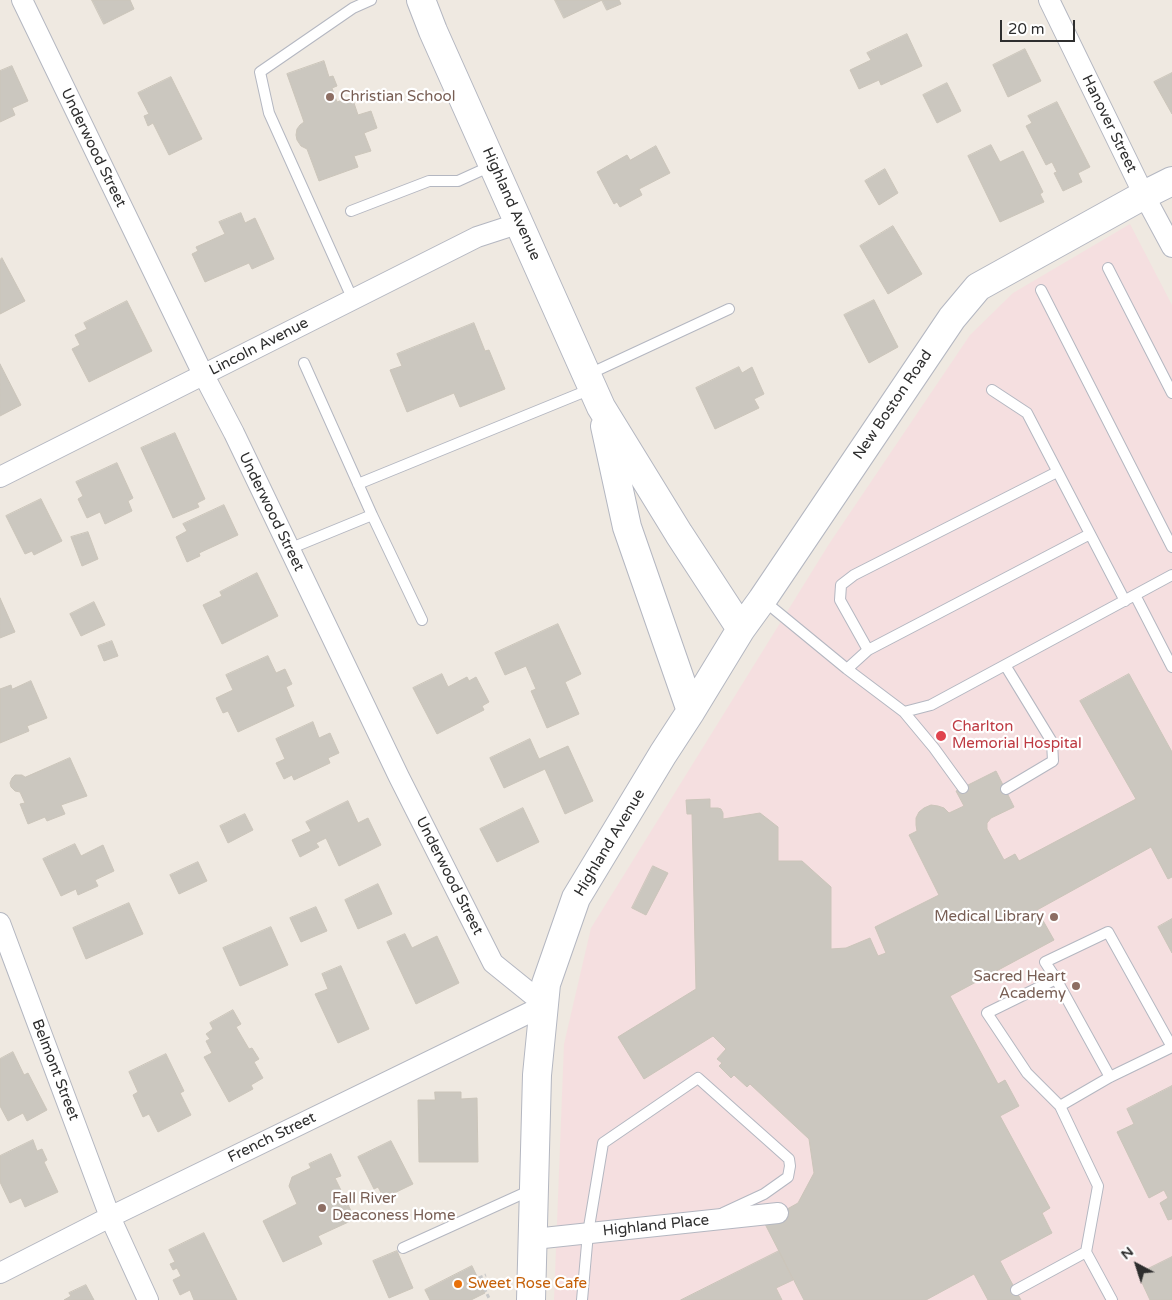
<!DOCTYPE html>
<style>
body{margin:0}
#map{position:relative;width:1172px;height:1300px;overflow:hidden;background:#efe9e1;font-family:"Varela Round",sans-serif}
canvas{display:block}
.north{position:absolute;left:1112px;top:1240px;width:50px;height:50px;-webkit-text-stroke:4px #fff;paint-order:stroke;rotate:320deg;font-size:14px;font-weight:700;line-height:20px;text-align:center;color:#2e2e2e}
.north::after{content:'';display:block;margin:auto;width:18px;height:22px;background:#2e2e2e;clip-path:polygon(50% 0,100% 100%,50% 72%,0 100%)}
.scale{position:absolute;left:1000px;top:20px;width:75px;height:22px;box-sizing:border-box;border:2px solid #2e2e2e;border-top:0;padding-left:6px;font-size:15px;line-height:18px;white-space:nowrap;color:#2e2e2e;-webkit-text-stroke:4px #fff;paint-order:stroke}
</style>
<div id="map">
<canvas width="1172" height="1300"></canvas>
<div class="north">N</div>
<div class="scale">20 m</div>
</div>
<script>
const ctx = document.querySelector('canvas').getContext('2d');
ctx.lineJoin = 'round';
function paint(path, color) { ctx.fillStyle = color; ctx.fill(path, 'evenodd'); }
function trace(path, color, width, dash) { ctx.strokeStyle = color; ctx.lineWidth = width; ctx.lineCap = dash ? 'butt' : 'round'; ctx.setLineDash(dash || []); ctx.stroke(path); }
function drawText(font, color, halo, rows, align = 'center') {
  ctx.font = font + ' "Varela Round",sans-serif'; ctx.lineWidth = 4.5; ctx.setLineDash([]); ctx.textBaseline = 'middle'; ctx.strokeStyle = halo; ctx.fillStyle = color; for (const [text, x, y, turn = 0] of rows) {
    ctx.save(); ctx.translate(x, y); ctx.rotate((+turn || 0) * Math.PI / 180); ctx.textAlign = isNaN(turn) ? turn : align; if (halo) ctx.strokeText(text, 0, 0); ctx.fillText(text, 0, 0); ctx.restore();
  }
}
const medical = new Path2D(`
 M1130 224 1172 305V1300H554L564 1044 591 928 829 544 970 335 1013 293Z`);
const building = new Path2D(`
 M92 0H130L134 9 104 24Z
 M555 0H602L564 18Z
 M602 0H619L621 4 607 10Z
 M907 34 922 66 881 85 879 80 859 89 850 70 871 60 867 53Z
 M1025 49 1041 81 1008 97 993 65Z
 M324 61 329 77 333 76 337 86 332 88 337 102 352 97 358 115 371 111 377 128 364 133 371 151 354 156 358 167 319 181 307 149 301 146 297 140 296 135 297 129 300 125 304 122 287 74Z
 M12 66 28 101 12 108 15 115 0 122V71Z
 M1172 73V114L1154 82Z
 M171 77 202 139 169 155 153 123 148 126 144 116 149 114 138 93Z
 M947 83 961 111 937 123 923 95Z
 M1057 102 1090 167 1078 173 1082 182 1063 191 1054 173 1057 172 1052 162 1046 165 1026 126 1032 123 1028 116Z
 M991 145 1000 162 1023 151 1043 192 1040 194 1044 202 1000 222 968 156Z
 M656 146 670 173 639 189 642 195 620 207 617 202 614 204 597 172 627 155 630 160Z
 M885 169 898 193 879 205 865 181Z
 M241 213 245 223 255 218 274 259 252 269 249 263 205 282 192 254 198 251 196 247 225 234 219 222Z
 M893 226 922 274 888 294 860 246Z
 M2 258 25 301 0 314V260Z
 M874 300 898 347 869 363 844 315Z
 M127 301 152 351 89 382 72 349 80 345 75 335 87 329 84 323Z
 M474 323 485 351 489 350 505 389 460 407 454 393 407 412 390 370 402 366 397 354Z
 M0 364 21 405 0 416Z
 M739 367 742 373 752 367 764 394 754 399 759 408 715 429 696 388Z
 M175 433 205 499 197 503 199 507 173 518 141 448Z
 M117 463 133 498 128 501 132 511 105 524 100 512 87 518 78 499 83 496 76 482Z
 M41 499 62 541 34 555 32 551 25 554 6 516Z
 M224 505 238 535 199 553 200 556 187 562 176 537 187 531 183 524Z
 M88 532 98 559 82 566 71 537Z
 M257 573 278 616 222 644 203 605 222 596 220 592Z
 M0 598 15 632 0 638Z
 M94 602 105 625 81 636 70 614Z
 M558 624 581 674 565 682 579 714 547 728 531 691 536 689 526 666 505 675 495 653Z
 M112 641 118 656 104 661 98 646Z
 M268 656 276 673 285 669 292 684 286 687 294 706 238 732 228 711 223 713 216 698 233 690 226 675Z
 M442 674 448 687 467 677 469 681 476 677 489 702 482 706 484 710 437 734 413 688Z
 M1129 674 1172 752V877L1168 879 1151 847 1037 910 1054 940 950 996 998 1084 1005 1080 1019 1106 1000 1116 1050 1208 1042 1213 1052 1233 1000 1261 1021 1300H988L974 1274 926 1300H804L764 1222 798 1203 814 1173 809 1139 750 1084 747 1087 734 1075 731 1078 719 1066 722 1063 717 1059 726 1049 713 1036 644 1079 618 1037 696 989 692 814H687L686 800 710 799V808H718L721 809 723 813V819L760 813 778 827V861H802L831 887V949L846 948 870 938 878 956 886 953 875 927 939 895 909 835 917 831 916 825V818L919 812 924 808 931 805 938 806 944 808 949 813 964 806 956 791 996 771 1014 807 991 818 987 823V829L1004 860 1015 854 1019 861 1136 799 1080 701Z
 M31 681 47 718 27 726 29 731 0 743V689L11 685 12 689Z
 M313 722 319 738 330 733 339 753 328 758 330 763 294 780 292 775 284 779 276 763 285 759 276 739Z
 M530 739 539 759 568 746 593 801 565 814 545 769 504 788 490 758Z
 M70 758 87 796 61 805 65 814 47 821 45 817 28 824 20 804 25 803 20 792 15 791 11 787 10 783 12 778 15 775H22L25 777Z
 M348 801 358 823 368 818 381 845 339 866 326 838 316 843 319 847 300 857 292 840 311 831 306 822Z
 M523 808 539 842 497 862 480 829Z
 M245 814 253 830 228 843 220 826Z
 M75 844 81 856 103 845 114 871 95 880 98 886 78 895 76 889 61 896 43 859Z
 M198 862 207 881 179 894 170 875Z
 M653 866 668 873 646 915 632 908Z
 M378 884 392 914 358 929 345 900Z
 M129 903 143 934 86 959 73 928Z
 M316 907 327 931 301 942 290 918Z
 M1172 919V953L1158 927Z
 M271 927 288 965 240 986 223 948Z
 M405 934 412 948 437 936 459 983 416 1004 387 942Z
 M341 966 369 1029 338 1043 315 994 328 989 322 974Z
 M233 1010 241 1024 236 1027 249 1049 252 1048 259 1059 254 1062 263 1078 251 1085 253 1089 229 1102 204 1057 212 1053 206 1041 210 1039 206 1034 213 1029 210 1023Z
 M13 1052 24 1075 28 1073 47 1110 27 1121 23 1113 8 1121 0 1106V1059Z
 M166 1054 184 1091 180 1093 191 1115 158 1132 149 1114 143 1117 133 1095 138 1092 129 1072Z
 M1172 1086V1219L1168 1220 1160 1203 1168 1198 1164 1190 1149 1198 1117 1132 1134 1124 1127 1109Z
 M435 1092H461V1099L477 1098 478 1162H419L418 1100H435Z
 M33 1140 37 1151 42 1149 47 1160 44 1162 58 1192 25 1207 21 1198 10 1203 0 1182V1156Z
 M391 1141 413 1184 384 1198 378 1187 374 1189 358 1157Z
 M331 1154 341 1176 335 1178 355 1219 318 1236 322 1244 283 1262 263 1221 297 1204 289 1186 292 1177 311 1168 309 1164Z
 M204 1233 237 1300H194L190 1290 180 1295 173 1280 181 1276 177 1268 173 1270 170 1264 175 1262 169 1250Z
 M397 1251 413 1288 389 1298 373 1261Z
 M779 1251 793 1280 776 1288 782 1300H681Z
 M1172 1257V1300H1150L1138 1274Z
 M472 1266 485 1293 471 1300H430L425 1290Z
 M86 1285 94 1300H64L71 1296 69 1293Z`);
const path = new Path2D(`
 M479 1278 486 1275
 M478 1279 479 1278 490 1300`);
const lane = new Path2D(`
 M351 211 429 181H458L491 166
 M1108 268 1172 393
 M1041 290 1172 547
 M353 300 269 113 260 72 353 8 371 0
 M304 363 372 515
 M587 375 729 309
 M992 390 1027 413 1125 601
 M358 484 591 389
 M289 549 372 515 422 620
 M1135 595 1172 667
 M763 600 847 669 904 712 931 705 1172 575
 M868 650 840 600 841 585 854 575 1057 472
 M1005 665 1052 742 1053 761 1006 789
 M847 669 868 650 1090 534
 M904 712 934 748 963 788
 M1056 979 1110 1077
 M1060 1106 1110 1077 1172 1047 1108 932 1045 962 1056 979 987 1013 1027 1073 1060 1106 1098 1186 1086 1252
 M403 1248 531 1190
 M1016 1290 1086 1252 1112 1300
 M582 1300 588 1233 603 1143 698 1078 789 1159 790 1166 788 1177 764 1194 723 1213`);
const street = new Path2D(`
 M1049 0 1144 195 1172 247
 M0 477 477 237 520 223
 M0 923 110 1217 148 1300
 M534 1239 778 1213
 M0 1273 110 1217 545 1005 493 963 399 777 234 433 199 366 22 0`);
const secondary = new Path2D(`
 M421 0 433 31 601 407 679 534 741 629
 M605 426 627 527 691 711
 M531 1300 537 1075 546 984 576 898 663 754 691 711 741 629 762 600 952 318 978 287 1144 195 1172 181`);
const markers = [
 [330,97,5,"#8d6e63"],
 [941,736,6,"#e0444e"],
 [1054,917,5,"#8d6e63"],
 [1076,986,5,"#8d6e63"],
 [322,1208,5,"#8d6e63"],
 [458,1284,5,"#e8710a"]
];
const educationNames = [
 ["Christian School",340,97],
 ["Medical Library",1044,917,"right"],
 ["Sacred Heart",1066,977,"right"],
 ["Academy",1066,994,"right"],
 ["Fall River",332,1199],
 ["Deaconess Home",332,1216]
];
const streetNames = [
 ["Hanover Street",1109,124,64],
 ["Underwood Street",93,148,64],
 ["Highland Avenue",511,204,66],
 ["Lincoln Avenue",259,347,-27],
 ["New Boston Road",893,405,-56],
 ["Underwood Street",271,512,64],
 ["Highland Avenue",610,843,-59],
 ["Underwood Street",449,876,63],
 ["Belmont Street",55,1070,69],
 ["French Street",272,1138,-26],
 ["Highland Place",656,1226,-6]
];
const healthNames = [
 ["Charlton",952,727],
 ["Memorial Hospital",952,744]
];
const foodNames = [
 ["Sweet Rose Cafe",468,1284]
];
paint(medical, '#f5dfe0');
paint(building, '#cbc7bf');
trace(building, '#cbc5ba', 1);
trace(lane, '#b4b7c1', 12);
trace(street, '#b4b7c1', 22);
trace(secondary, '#b4b7c1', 30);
trace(path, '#c9c9c9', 3, [4, 2.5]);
trace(lane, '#fff', 10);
trace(street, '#fff', 20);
trace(secondary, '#fff', 28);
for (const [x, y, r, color] of markers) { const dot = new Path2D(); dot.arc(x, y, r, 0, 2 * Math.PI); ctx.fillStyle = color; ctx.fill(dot); trace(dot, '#fff', 2); }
drawText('15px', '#785e54', '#fff', educationNames, 'left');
drawText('15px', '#2e2e2e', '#fff', streetNames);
drawText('15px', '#be3a42', '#fff', healthNames, 'left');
drawText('15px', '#c56008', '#fff', foodNames, 'left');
</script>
